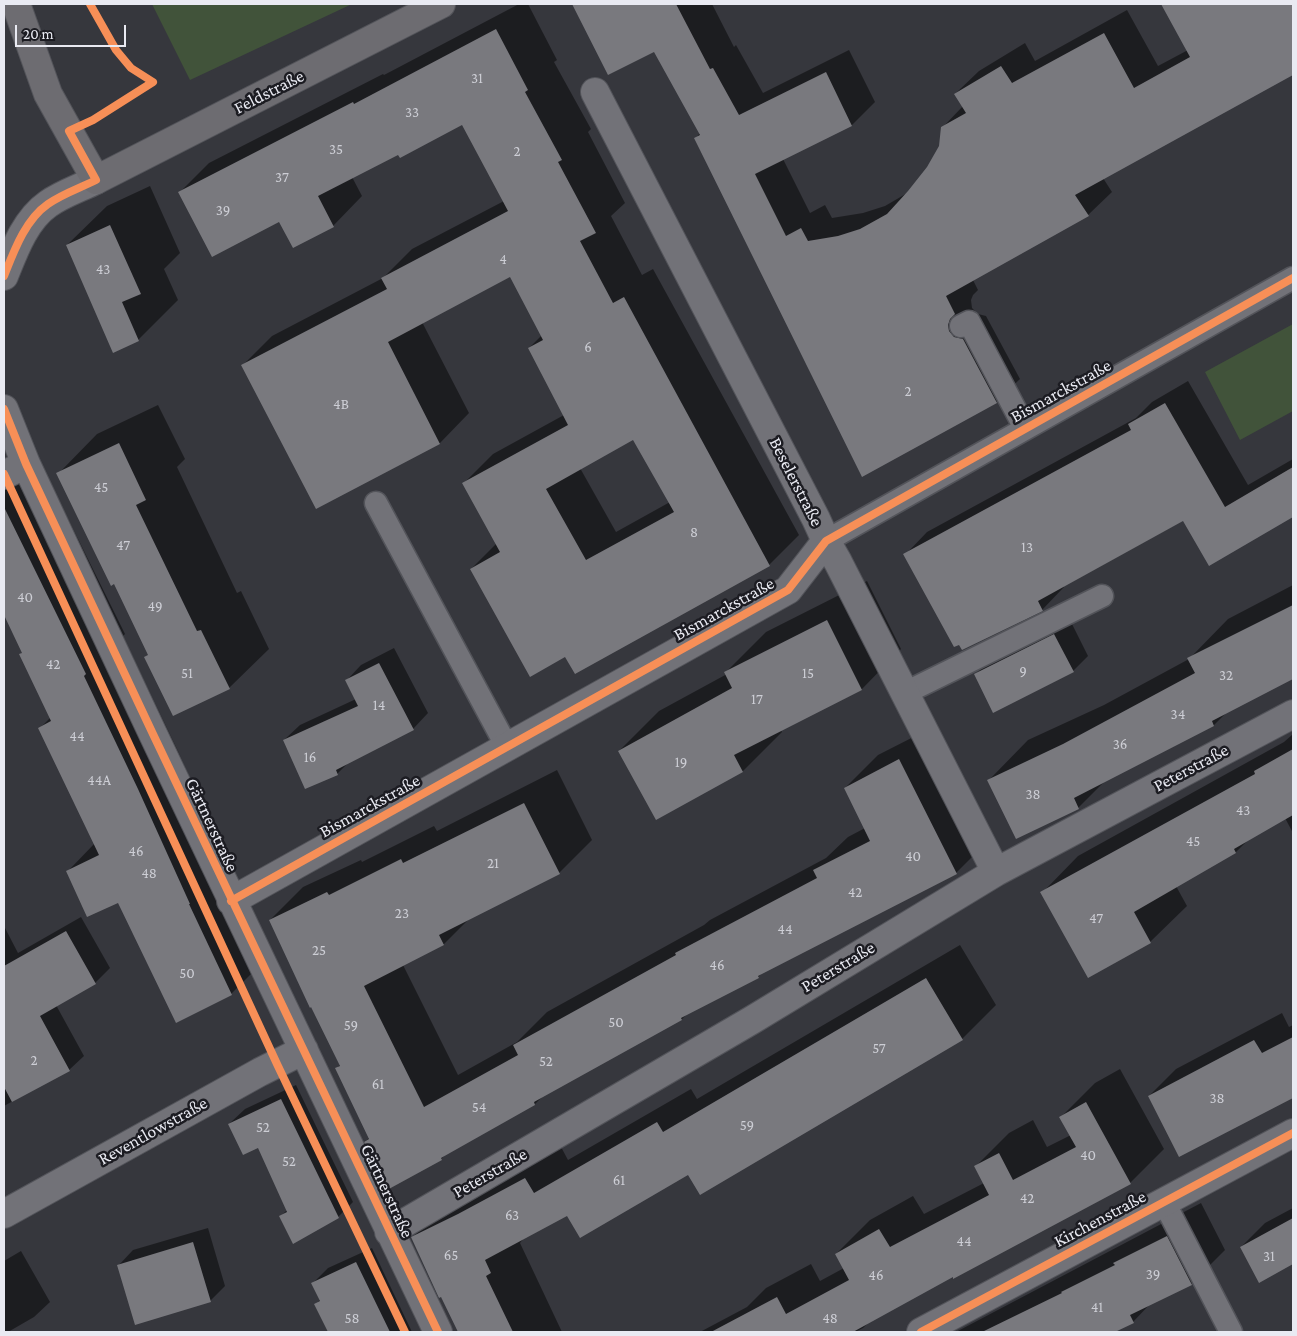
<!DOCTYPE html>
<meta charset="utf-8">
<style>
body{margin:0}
#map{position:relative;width:1297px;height:1336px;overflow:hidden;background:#36373d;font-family:"Crimson Pro",serif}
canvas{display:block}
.frame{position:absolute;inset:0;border:5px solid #e9eaf2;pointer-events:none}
.scale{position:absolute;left:15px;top:25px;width:111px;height:22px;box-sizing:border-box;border:2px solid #e9eaf2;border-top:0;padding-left:6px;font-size:15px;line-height:18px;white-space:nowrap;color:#e9eaf2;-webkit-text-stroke:4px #1c1c22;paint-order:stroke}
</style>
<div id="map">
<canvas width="1297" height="1336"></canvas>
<div class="frame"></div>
<div class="scale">20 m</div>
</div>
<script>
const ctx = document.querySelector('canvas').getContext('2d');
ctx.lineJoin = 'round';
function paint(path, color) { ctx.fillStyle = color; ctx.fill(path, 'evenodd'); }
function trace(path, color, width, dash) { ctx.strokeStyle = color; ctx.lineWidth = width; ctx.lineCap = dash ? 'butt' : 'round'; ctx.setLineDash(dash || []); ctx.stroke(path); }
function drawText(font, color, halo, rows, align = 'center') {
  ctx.font = font + ' "Crimson Pro",serif'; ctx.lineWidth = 5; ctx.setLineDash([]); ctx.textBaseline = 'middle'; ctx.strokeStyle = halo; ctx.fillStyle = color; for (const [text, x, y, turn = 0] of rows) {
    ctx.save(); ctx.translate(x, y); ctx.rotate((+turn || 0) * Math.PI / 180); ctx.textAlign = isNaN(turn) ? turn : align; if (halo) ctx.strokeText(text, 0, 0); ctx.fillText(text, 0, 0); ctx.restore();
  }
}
const green = new Path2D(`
 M152 4H352L190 80Z
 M1293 324V411L1240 440 1205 372Z`);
const shadow = new Path2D(`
 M519 4H528L557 60 554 62 591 129 588 132 625 203 611 216 642 275 653 269 799 535 769 565 566 655 471 569 497 543 464 483 493 454 564 415 529 348 542 335 511 276 422 322 469 413 440 443 316 507 243 365 272 336 383 278 412 249 504 201 463 123 399 153 352 177 362 196 333 226 280 220 180 192 209 163 383 74 384 75ZM634 438 670 502 616 532 580 468Z
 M573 4H712L734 47 736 45 763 93 849 50 875 102 852 125 783 159 810 213 825 205 832 218 863 213 885 206 909 192 928 168 940 146 942 128 963 106 955 94 979 71 1025 43 1035 61 1127 10 1158 66 1188 50 1163 5 1164 4H1293V74L1103 178 1112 192 1088 215 973 280 978 290 973 295 971 300 972 308 978 314 986 316 1020 379 996 402 863 475 696 138 700 133 655 50 609 74Z
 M150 186 180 253 164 269 178 300 138 340 67 245 107 206Z
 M1188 381 1248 485 1293 459V515L1209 564 1184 520 1064 586V587L1042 610 905 555 927 532 1136 418 1152 402Z
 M158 405 185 459 177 467 237 593 241 591 269 649 229 688 149 654 115 582 58 474 97 434Z
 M44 470 125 634 123 636 177 749 271 954 231 994 118 901 68 871 95 843 40 728 51 717 21 654 23 652 4 612V489Z
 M867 581 901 649 862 689 781 730 782 732 743 771 656 819 619 751 659 711 727 674 726 672 766 632Z
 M1293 585V677L1227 712 1214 725 1106 780 1078 808 989 780 1028 740 1104 705 1189 659 1228 619Z
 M1070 620 1088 656 1073 671 976 674 991 659Z
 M394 648 428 713 413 729 349 762 337 774 284 740 300 725 356 699 346 681 361 665Z
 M933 727 989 840 956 873 763 972 758 977 688 1013 682 1019 544 1095 535 1104 447 1153 441 1159 365 1142 370 1137 336 1069 340 1065 270 920 303 887 361 860 362 862 434 826 437 831 557 770 592 840 559 873 470 918 444 944 403 965 458 1075 517 1042 547 1012 704 925 710 920 826 858 848 837 865 828 845 788 878 755Z
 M1293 734V833L1285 818 1249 839 1236 852 1176 886 1187 906 1150 942 1042 893 1078 856 1284 742Z
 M81 917 110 968 95 983 56 1005 84 1056 69 1070 4 1106V926L18 953Z
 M960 945 996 1005 962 1039 689 1174 567 1214 524 1238 520 1243 562 1332H459L412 1238 446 1204 560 1145 568 1160 691 1089 697 1099Z
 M1282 1013 1289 1027 1293 1025V1096L1180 1155 1149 1096 1176 1069Z
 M1120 1069 1164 1149 1130 1183 953 1276 869 1322 863 1328 855 1332H700L747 1307 766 1288 811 1264 820 1281 844 1268 836 1254 870 1220 913 1196 924 1214 984 1183 975 1167 1009 1133 1033 1120 1047 1147 1071 1135 1061 1117 1095 1083Z
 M296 1085 353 1202 338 1217 281 1216 288 1209 259 1147 229 1124 245 1109Z
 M1201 1203 1225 1250 1191 1284 1151 1303 1133 1322 1112 1332H956Z
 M1293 1208V1263L1260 1281 1241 1247 1265 1223Z
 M208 1228 225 1286 210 1301 118 1266 133 1250Z
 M372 1248 412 1332H329L316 1304 321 1299 313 1283 328 1268Z
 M21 1251 50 1302 34 1317 8 1332H4V1261Z`);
const building = new Path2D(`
 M572 4H676L710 69 713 68 739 115 826 72 852 126 755 174 786 236 801 228 808 241 838 236 860 229 887 214 908 191 927 167 939 146 941 127 966 113 954 94 1001 66 1012 83 1104 33 1134 88 1190 57 1161 4H1293V75L1075 195 1089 216 946 296 955 314 950 319 948 325 949 331 954 337 963 339 997 403 862 477 694 138 700 135 654 52 608 75Z
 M496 29 528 90 525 92 562 160 558 162 596 233 580 241 613 303 624 297 770 566 575 674 565 657 530 677 470 569 500 552 462 483 568 425 528 348 543 340 510 277 388 342 440 444 316 509 241 365 387 289 381 278 508 211 462 125 400 158 398 155 318 196 334 227 293 248 279 222 212 257 178 192 353 102 354 104ZM633 440 674 512 586 560 546 489Z
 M110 225 141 294 122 302 139 341 113 353 66 245Z
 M1165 403 1225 507 1293 467V517L1209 566 1183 521 1038 601 1043 611 962 650 959 645 954 647 903 554 1131 430 1128 424Z
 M119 443 146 500 136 505 197 631 201 630 230 689 173 716 144 657 148 655 114 584 111 586 56 473Z
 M4 507 86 674 84 676 138 789 190 904H189L232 995 176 1023 118 903 87 917 66 871 99 855 38 728 51 721 19 654 22 653 4 615Z
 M1293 605V679L1212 721 1214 726 1074 798 1079 809 1016 839 987 780 1063 744 1195 673 1187 658Z
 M827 620 862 690 734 755 743 772 656 820 618 751 732 688 724 672Z
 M1054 634 1074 672 993 713 974 674Z
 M379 663 414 730 336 770 338 775 305 789 283 740 358 706 345 680Z
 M1293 749V815L1234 849 1236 853 1134 912 1151 943 1088 978 1040 892 1255 774 1254 771Z
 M899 759 957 874 758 976 759 978 681 1018 682 1020 534 1102 535 1105 441 1158 442 1160 387 1190 364 1142 369 1139 335 1068 340 1066 311 1007 310 1008 269 920 327 892 329 895 401 859 403 863 524 803 560 874 439 935 444 945 364 986 424 1107 518 1055 513 1045 676 955 675 953 817 878 813 870 870 841 844 788Z
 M66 931 96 984 40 1016 70 1071 12 1102 4 1087V966Z
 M926 978 963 1040 700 1195 688 1175 580 1238 567 1216 485 1260 491 1273 486 1276 513 1332H458L441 1297 439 1298 411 1237 458 1214 525 1178 534 1193 657 1122 663 1132Z
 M1293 1037V1098L1179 1157 1148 1096 1254 1040 1262 1053Z
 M281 1099 339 1218 293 1244 279 1216 287 1212 258 1148 243 1155 228 1124Z
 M1086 1102 1131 1184 953 1279V1277L853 1332H711L777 1297 786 1314 849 1280 835 1254 879 1229 890 1247 989 1195 974 1166 999 1153 1013 1180 1076 1147 1059 1117Z
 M1293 1218V1264L1259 1283 1240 1247Z
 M1167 1236 1192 1285 1130 1315 1134 1323 1115 1332H982L1062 1293 1061 1292 1115 1265 1113 1263Z
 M193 1242 211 1302 135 1325 117 1265Z
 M356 1262 390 1332H328L314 1304 320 1301 311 1283Z`);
const lane = new Path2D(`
 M961 326 969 322 1025 428
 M376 503 507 747
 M826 541 1293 278
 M905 693 1102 596
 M1164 1202 1231 1332`);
const street = new Path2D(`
 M595 92 816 519 826 541 838 562 996 872
 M4 276C14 251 25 220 48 204 62 194 80 188 96 180
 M4 409 26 464C162 754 299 1044 438 1332
 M4 475 26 464
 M231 901 788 590 826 541
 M4 1214 260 1072 304 1050
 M389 1232 752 1020 996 872 1293 714
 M921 1332 1293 1133`);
const secondary = new Path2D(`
 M16 4 48 94 96 180 441 4`);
const cycleway = new Path2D(`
 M4 276C14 251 25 220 48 204 62 194 80 188 96 180L69 131 93 120 153 82 131 68 116 50 90 4
 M4 409 26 464C162 754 299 1044 438 1332
 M4 474 277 1064 405 1332
 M231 901 788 590 826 541 1293 278
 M921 1332 1293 1133`);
const numberNames = [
 ["31",477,78],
 ["33",412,112],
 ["35",336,149],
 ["2",517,151],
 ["37",282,177],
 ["39",223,210],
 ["4",503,259],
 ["43",103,269],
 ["6",588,347],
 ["2",908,391],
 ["4B",341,404],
 ["45",101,487],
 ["8",694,532],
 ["47",123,545],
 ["13",1027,547],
 ["40",25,597],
 ["49",155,606],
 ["42",53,664],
 ["9",1023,671],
 ["51",187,673],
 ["15",808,673],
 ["32",1226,675],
 ["17",757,699],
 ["14",379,705],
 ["34",1178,714],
 ["44",77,736],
 ["36",1120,744],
 ["16",310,757],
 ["19",681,762],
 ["44A",99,780],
 ["38",1033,794],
 ["43",1243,810],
 ["45",1193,841],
 ["46",136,851],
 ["40",913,856],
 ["21",493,863],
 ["48",149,873],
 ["42",855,892],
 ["23",402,913],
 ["47",1096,918],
 ["44",785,929],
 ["25",319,950],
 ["46",717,965],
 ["50",187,973],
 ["50",616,1022],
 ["59",351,1025],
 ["57",879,1048],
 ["2",34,1060],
 ["52",546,1061],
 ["61",378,1084],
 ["38",1217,1098],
 ["54",479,1107],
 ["59",747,1125],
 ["52",263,1127],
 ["40",1088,1155],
 ["52",289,1161],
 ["61",619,1180],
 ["42",1027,1198],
 ["63",512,1215],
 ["44",964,1241],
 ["65",451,1255],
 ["31",1269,1256],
 ["39",1153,1274],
 ["46",876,1275],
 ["41",1097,1307],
 ["58",352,1318],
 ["48",830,1318]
];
const streetNames = [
 ["Feldstraße",269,92,-27],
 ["Bismarckstraße",1061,391,-29],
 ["Beselerstraße",796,482,63],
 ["Bismarckstraße",724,609,-29],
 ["Peterstraße",1191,768,-28],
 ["Bismarckstraße",370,806,-29],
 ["Gärtnerstraße",212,825,65],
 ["Peterstraße",838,967,-31],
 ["Reventlowstraße",153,1131,-29],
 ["Peterstraße",490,1173,-30],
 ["Gärtnerstraße",387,1191,65],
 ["Kirchenstraße",1100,1219,-28]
];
paint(green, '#41533a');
paint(shadow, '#0007');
paint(building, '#79797e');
trace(lane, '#53545a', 25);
trace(street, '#53545a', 30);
trace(secondary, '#53545a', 30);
trace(lane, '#727278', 22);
trace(street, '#727278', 28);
trace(secondary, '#6d6c71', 28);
trace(cycleway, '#f78f57', 8);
drawText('15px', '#cdced5', null, numberNames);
drawText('18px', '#e9eaf2', '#1c1c22', streetNames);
</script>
